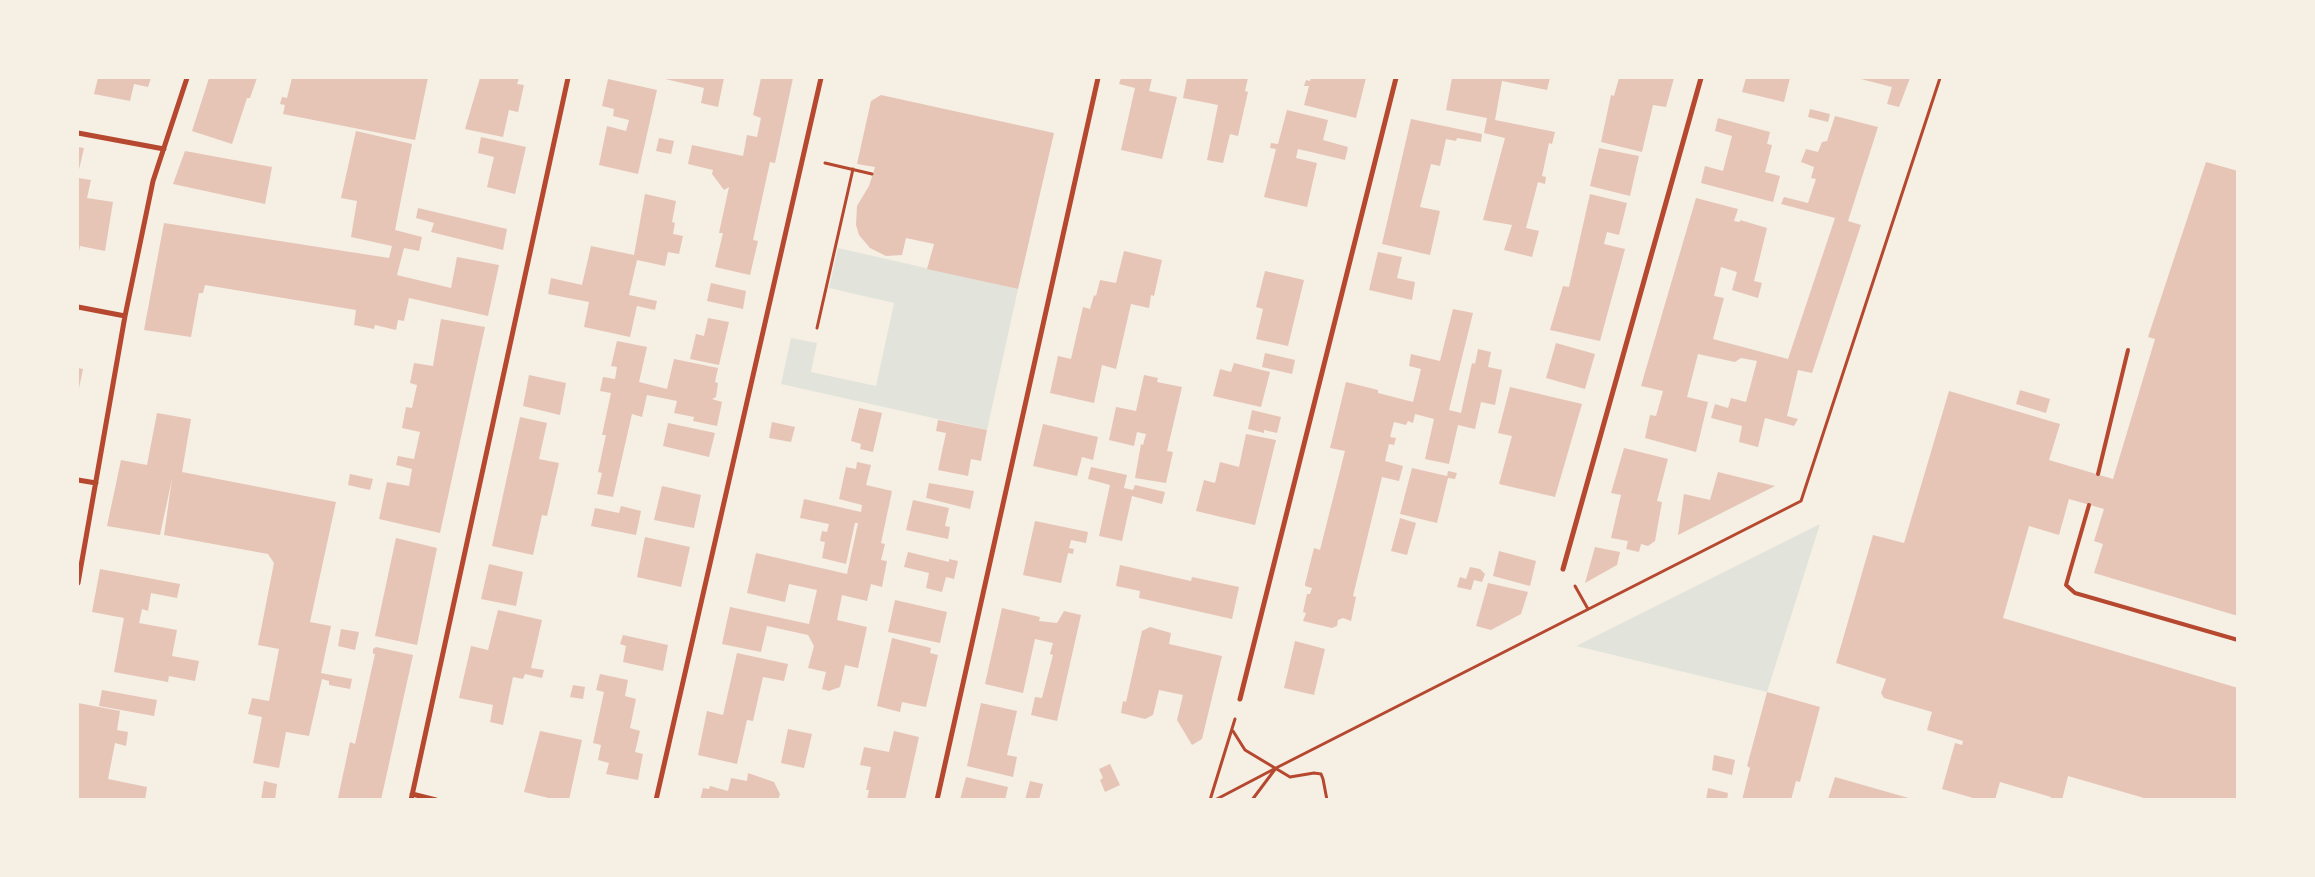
<!DOCTYPE html>
<style>
body{margin:0}
#map{position:relative;width:2315px;height:877px;overflow:hidden;background:#f6efe4;font-family:"Nunito Sans",sans-serif}
canvas{display:block}
.frame{position:absolute;inset:0;border:79px solid #f6efe4;pointer-events:none}
</style>
<div id="map">
<canvas width="2315" height="877"></canvas>
<div class="frame"></div>
</div>
<script>
const ctx = document.querySelector('canvas').getContext('2d');
ctx.lineJoin = 'round';
function paint(path, color) { ctx.fillStyle = color; ctx.fill(path, 'evenodd'); }
function trace(path, color, width, dash) { ctx.strokeStyle = color; ctx.lineWidth = width; ctx.lineCap = dash ? 'butt' : 'round'; ctx.setLineDash(dash || []); ctx.stroke(path); }
const green = new Path2D(`
 M838 248 1018 289 987 430 781 384 791 338 817 343 811 372 876 386 894 303 829 288Z
 M1820 524 1767 692 1576 646Z`);
const building = new Path2D(`
 M98 78H151L148 87 134 84 130 101 94 94Z
 M209 78H257L250 98H247L232 144 192 131Z
 M292 78H428L415 140 283 114 285 105 280 104 282 97 287 98Z
 M480 78H519L517 84 524 85 518 112 509 110 503 137 465 129Z
 M661 78H724L718 107 701 103 704 88Z
 M761 78H793L775 163 770 162 753 240 758 241 750 275 715 267 723 233H719L729 187 724 190 712 174 713 170 688 164 692 145 743 156 747 135 757 137 761 118 753 115Z
 M1121 78H1152L1149 91 1177 97 1162 159 1121 150 1135 88 1119 84Z
 M1187 78H1248L1245 91 1248 92 1238 136 1230 134 1223 163 1207 160 1218 105 1183 98Z
 M1311 78H1366L1356 118 1304 105 1309 86H1304L1306 80 1310 81Z
 M1452 78H1550L1547 90 1502 81 1495 120 1555 132 1552 144 1549 143 1542 176 1546 177 1545 184 1538 182 1526 228 1539 231 1532 257 1504 250 1512 225 1483 220 1505 138 1484 133 1487 118 1446 110Z
 M1619 78H1674L1666 107 1653 105 1642 152 1601 142 1611 95 1614 96Z
 M1746 78H1790L1784 102 1742 92Z
 M1857 78H1910L1899 107 1887 104 1892 87Z
 M608 79 657 90 638 174 599 165 607 126 626 131 629 120 613 116 614 109 602 106Z
 M881 95 1054 133 1018 289 927 269 934 244 906 238 902 255 886 256 870 248 859 235 856 225 857 206 869 186 875 167 857 164 871 101Z
 M1810 109 1830 114 1828 122 1808 117Z
 M1287 110 1328 120 1323 140 1348 147 1345 160 1298 149 1296 158 1317 163 1307 207 1264 197 1276 149 1270 148 1271 143 1278 144Z
 M1835 116 1878 127 1848 221 1861 225 1812 373 1798 370 1787 416 1798 419 1794 426 1765 418 1758 447 1739 442 1742 426 1711 418 1715 404 1728 408 1731 398 1746 402 1757 361 1741 358 1735 362 1698 354 1687 397 1708 402 1696 452 1645 438 1650 415 1656 416 1663 391 1641 386 1696 198 1738 209 1734 221 1740 222V220L1767 228 1754 281 1762 283 1758 298 1732 290 1737 272 1721 267 1714 296 1724 298 1713 339 1788 359 1835 218 1781 204 1784 197 1808 203 1816 179 1811 178 1814 167 1801 162 1806 149 1818 152 1822 142 1827 141Z
 M1718 118 1770 132 1767 144 1772 145 1765 172 1780 176 1773 202 1701 183 1705 166 1723 171 1732 136 1715 131Z
 M1411 119 1482 134 1481 142 1457 138 1456 141 1446 139 1440 166 1431 164 1420 207 1440 211 1430 255 1382 244Z
 M356 131 412 144 395 230 422 237 419 251 404 248 397 275 451 288 457 257 499 265 488 316 409 298 404 321 398 320 396 330 375 325 374 329 354 325 356 310 205 285 203 293H199L191 337 144 330 164 223 389 258 392 246 351 237 357 201 341 198Z
 M481 137 526 147 515 194 487 187 494 157 478 153Z
 M659 138 674 141 671 154 656 151Z
 M78 147 84 148 78 174Z
 M1599 148 1639 156 1630 196 1590 186Z
 M185 151 272 167 265 204 173 184Z
 M2206 162 2238 171V616L2094 573 2103 544 2094 541 2104 509 2069 499 2059 535 2029 526 2003 618 2238 688V800H2151L2068 776 2062 800H2050L2051 797 2000 782 1995 800H1980L1942 789 1955 743 1962 745 1963 741 1927 730 1932 712 1884 698 1881 693 1886 679 1836 663 1873 535 1904 543 1949 391 2060 424 2049 460 2113 479 2155 339 2148 337Z
 M78 178 91 180 87 198 113 202 105 251 80 246 78 257Z
 M645 194 676 201 672 222 675 223 673 234 683 236 679 254 668 252 665 266 637 260 629 295 657 301 655 310 637 306 630 337 584 327 589 302 548 294 551 278 582 285 591 246 634 255Z
 M1590 194 1627 203 1619 235 1607 232 1604 244 1625 249 1600 341 1550 330 1563 286 1569 287Z
 M418 208 507 229 503 250 431 232 434 223 416 218Z
 M1124 251 1162 260 1154 296 1151 295 1149 308 1131 304 1116 369 1102 365 1094 403 1050 393 1058 356 1071 359 1083 307 1090 309 1094 295 1096 296 1100 280 1116 283Z
 M1378 252 1402 257 1397 278 1415 282 1412 300 1369 290Z
 M1265 271 1304 280 1288 346 1256 339 1263 309 1256 307Z
 M711 283 746 291 743 309 707 301Z
 M1453 309 1473 313 1449 410 1461 413 1472 363 1475 364 1478 349 1491 352 1488 367 1502 370 1495 405 1481 402 1475 429 1458 425 1449 464 1425 459 1434 419 1415 414 1413 423 1408 421 1406 425 1394 422 1390 437 1396 438 1394 445 1389 444 1385 461 1403 466 1399 481 1382 477 1353 596 1356 597 1351 621 1343 618 1338 620 1337 626 1332 628 1303 621 1306 613 1303 612 1307 594H1310L1312 588 1305 586V584L1314 548 1320 550 1345 451 1330 448 1346 382 1378 390V393L1413 402 1421 369 1409 366 1411 354 1440 361Z
 M708 318 729 322 719 365 690 359 696 334 704 336Z
 M441 319 485 327 440 533 379 519 387 482 409 486 412 469 396 465 398 456 414 459 420 432 402 428 406 407 412 408 417 385 410 383 414 363 433 366Z
 M617 341 647 347 639 382 667 389 674 359 718 368 715 382 718 383 716 397 712 399 722 402 717 426 693 421 694 417 674 413 677 401 647 395 642 417 632 414 613 497 597 494 602 473 598 472 606 435H602L611 393 600 391 603 377 615 379 617 367 611 366Z
 M1556 343 1595 354 1585 389 1546 378Z
 M1265 353 1295 360 1292 374 1262 367Z
 M1234 363 1270 372 1261 407 1213 396 1220 369 1231 372Z
 M78 368 83 369 78 393Z
 M529 375 566 383 560 415 523 406Z
 M1144 375 1158 378 1157 382 1182 387 1167 451 1173 452 1166 483 1135 478 1141 444 1143 445 1146 434 1137 432 1134 446 1109 440 1116 407 1136 411Z
 M1510 387 1582 404 1555 497 1499 484 1512 436 1498 433Z
 M2020 390 2050 399 2046 413 2016 404Z
 M859 408 882 413 873 452 860 449 861 444 851 441Z
 M1252 410 1281 417 1277 433 1264 430V433L1248 429Z
 M157 413 191 419 182 472 336 502 310 622 331 626 321 673 352 679 350 689 329 685V681L322 679 309 736 286 732 279 768 253 763 262 717 248 714 252 698 269 701 279 649 258 645 274 563 268 554 164 535 172 479 160 535 107 526 121 460 147 465Z
 M520 417 547 423 539 459 559 463 547 516 542 515 533 555 492 546Z
 M938 420 987 430 981 461 971 459 968 476 938 470 946 433 936 431Z
 M772 422 795 427 791 442 769 438Z
 M668 423 715 433 709 457 663 446Z
 M1043 424 1098 437 1093 460 1082 457 1077 476 1033 466Z
 M1246 434 1276 440 1255 525 1196 511 1204 480 1215 483 1220 462 1239 467Z
 M1624 448 1668 459 1657 501 1662 502 1655 541 1648 546 1641 544 1639 552 1626 549 1628 541 1611 538 1621 495 1611 493Z
 M857 462 871 465 866 485 892 491 881 543 885 544 881 560 887 561 882 587 871 584 867 601 842 595 837 620 867 627 858 668 845 665 840 687 829 691 822 689 826 672 808 668 814 646 808 635 767 626 761 652 722 644 730 607 809 624 817 590 789 584 785 602 747 593 756 553 847 574 858 523H855L846 564 822 558 825 542 820 541 822 531 827 532 829 524 800 518 804 499 861 512 862 505 839 499 846 467 856 469Z
 M1091 467 1127 475 1124 488 1133 490 1135 485 1165 492 1162 504 1132 496 1122 541 1099 536 1110 485 1088 479Z
 M1412 468 1447 476 1448 471 1457 473 1455 479 1448 478 1437 523 1400 514Z
 M1718 472 1775 486 1678 535 1684 494 1710 500Z
 M350 474 373 479 370 490 348 485Z
 M929 483 974 491 970 509 926 498Z
 M662 486 701 495 694 528 654 520Z
 M913 500 949 508 945 526 950 527 948 539 906 530Z
 M621 506 641 511 636 535 591 526 595 508 619 513Z
 M1400 518 1416 523 1407 555 1391 551Z
 M1035 521 1088 532 1086 543 1071 540 1069 548 1074 549 1073 554 1068 553 1061 583 1023 575Z
 M645 537 690 547 681 587 637 577Z
 M396 538 437 548 417 645 375 636Z
 M1595 547 1620 552 1617 565 1585 583Z
 M1499 551 1536 561 1530 586 1493 576Z
 M908 552 949 562V559L958 561 954 579 946 577 942 592 926 588 929 573 904 567Z
 M489 564 523 572 516 606 481 599Z
 M1120 565 1191 581 1192 577 1239 587 1232 619 1139 598 1140 591 1116 586Z
 M1470 567 1480 569 1485 574 1482 582 1474 580 1471 590 1457 587 1460 577 1466 579Z
 M100 569 180 584 177 598 151 593 148 611 142 609 139 623 177 630 172 656 199 661 195 681 169 676 168 682 114 672 124 618 92 612Z
 M1488 583 1528 592 1521 614 1491 630 1476 626Z
 M895 600 947 612 940 643 888 632Z
 M1002 608 1040 617 1039 621 1057 623 1064 611 1081 615 1057 721 1031 715 1035 697 1042 698 1053 655 1050 654 1053 643 1035 639 1023 693 985 684Z
 M498 610 542 620 531 668 544 670 542 678 525 674 523 679 513 677 503 725 490 722 493 705 459 698 471 646 488 650Z
 M1150 627 1171 633 1169 644 1222 656 1202 739 1192 745 1177 720 1183 695 1159 690 1153 715 1145 719 1121 713 1123 701 1126 702 1142 631Z
 M341 629 359 632 355 650 338 646Z
 M623 635 668 645 663 671 623 662 626 646 620 644Z
 M892 638 931 648 930 653 938 655 926 707 902 702 900 712 877 706Z
 M1295 641 1325 649 1314 695 1284 688Z
 M376 647 413 655 381 800 338 798 350 742 355 744 375 654H373V649Z
 M737 653 788 664 784 681 763 677 753 721 747 720 737 764 698 755 707 711 723 715Z
 M600 674 628 680 625 696 636 699 630 728 640 731 635 752 643 754 638 780 606 774 609 763 598 760 601 745 593 743 604 692 596 690Z
 M573 685 585 687 583 699 570 697Z
 M102 690 157 700 154 716 99 706Z
 M1767 692 1820 707 1800 782 1796 781 1791 800H1742L1750 768 1747 766Z
 M78 703 120 711 117 730 128 732 126 746 115 743 108 779 147 787 145 800H78Z
 M981 703 1017 711 1007 755 1017 757 1013 777 967 766Z
 M788 729 812 734 804 768 781 763Z
 M540 731 582 740 569 800H557L524 792Z
 M894 731 919 737 905 800H867L869 790H866L871 767 860 765 864 747 889 752Z
 M1714 755 1735 760 1732 775 1712 770Z
 M1110 764 1120 785 1105 792 1100 780 1103 778 1099 769Z
 M748 773 774 782 780 794 778 800H700L703 788 709 789 710 786 728 791 731 778 747 781Z
 M966 777 1008 787 1005 800H960Z
 M1835 777 1912 799V800H1831L1828 799Z
 M264 781 277 784 275 800H261Z
 M1030 781 1043 784 1039 800H1025Z
 M1708 788 1728 793 1727 800H1706Z`);
const path = new Path2D(`
 M825 163 872 174
 M817 328 853 169
 M1575 586 1588 609
 M1233 731 1245 750 1290 777 1314 773 1321 774 1323 779 1327 800
 M1210 800 1235 719
 M1215 800 1276 768
 M1252 800 1276 768 1801 501 1940 78`);
const service = new Path2D(`
 M2098 474 2128 350
 M2089 505 2066 585 2075 593 2238 640`);
const minor = new Path2D(`
 M78 133 164 149
 M78 307 125 316
 M78 480 96 483
 M1563 569 1701 78
 M78 583 125 316 153 181 187 78
 M1240 699 1396 78
 M412 794 436 800
 M411 800 568 78
 M656 800 821 78
 M937 800 1098 78`);
paint(green, '#e2e4dc');
paint(building, '#e6c5b7');
trace(path, '#b5482f', 3);
trace(service, '#b5482f', 4);
trace(minor, '#b5482f', 5);
</script>
